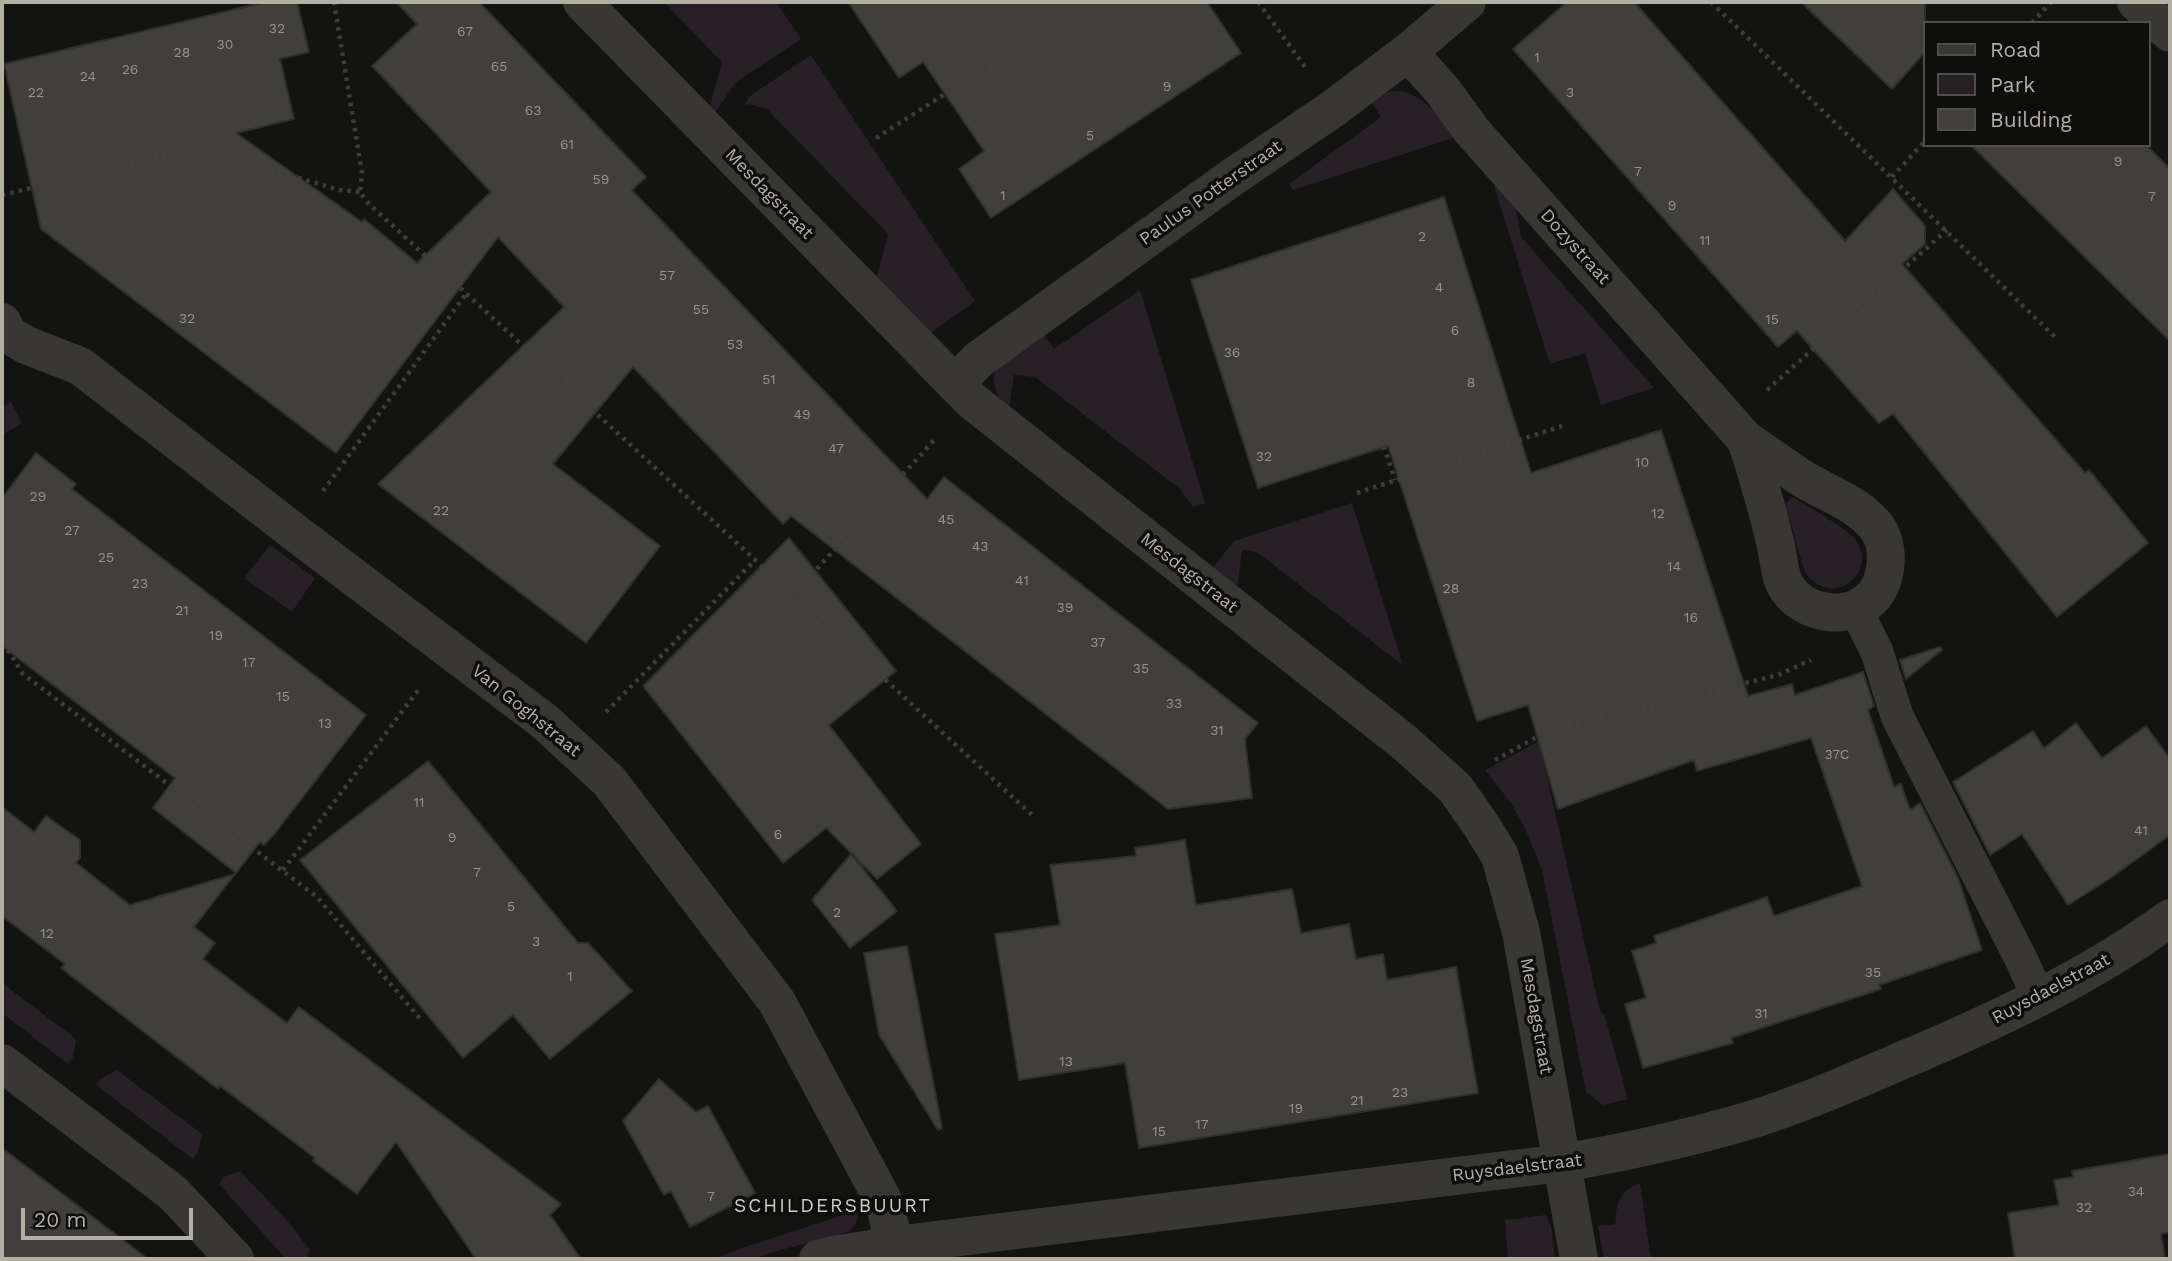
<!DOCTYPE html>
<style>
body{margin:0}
#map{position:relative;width:2172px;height:1261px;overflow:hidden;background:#131312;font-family:"Work Sans",sans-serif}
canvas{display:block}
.frame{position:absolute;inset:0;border:4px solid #b4afa3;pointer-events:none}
.legend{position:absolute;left:1923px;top:21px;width:228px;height:126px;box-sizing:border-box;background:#0e0e0d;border:2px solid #504e49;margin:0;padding:9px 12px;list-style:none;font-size:21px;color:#b4afa3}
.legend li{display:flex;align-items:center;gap:14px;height:35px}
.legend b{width:35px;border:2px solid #504e49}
.scale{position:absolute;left:21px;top:1208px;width:172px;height:32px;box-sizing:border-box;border:4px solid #b4afa3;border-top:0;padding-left:9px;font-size:21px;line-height:24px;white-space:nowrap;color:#b4afa3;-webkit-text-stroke:5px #0e0e0d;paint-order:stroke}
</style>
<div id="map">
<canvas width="2172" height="1261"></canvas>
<div class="frame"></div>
<ul class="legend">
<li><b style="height:9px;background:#383733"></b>Road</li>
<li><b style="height:19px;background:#282027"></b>Park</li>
<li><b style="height:19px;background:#403f3b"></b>Building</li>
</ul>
<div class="scale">20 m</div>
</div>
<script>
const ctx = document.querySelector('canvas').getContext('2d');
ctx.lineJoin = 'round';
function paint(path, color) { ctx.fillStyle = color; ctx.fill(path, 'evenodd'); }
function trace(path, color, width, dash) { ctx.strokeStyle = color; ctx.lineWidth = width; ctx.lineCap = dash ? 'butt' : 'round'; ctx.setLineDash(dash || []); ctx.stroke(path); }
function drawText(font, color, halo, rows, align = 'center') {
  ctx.font = font + ' "Work Sans",sans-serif'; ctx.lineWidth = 7; ctx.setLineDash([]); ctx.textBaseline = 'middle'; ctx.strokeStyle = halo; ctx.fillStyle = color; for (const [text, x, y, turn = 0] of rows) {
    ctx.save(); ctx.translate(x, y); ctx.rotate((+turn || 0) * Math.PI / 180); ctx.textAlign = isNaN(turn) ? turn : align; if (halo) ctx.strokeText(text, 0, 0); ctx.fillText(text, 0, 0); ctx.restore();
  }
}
const green = new Path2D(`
 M664 2H776L801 39 736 82 714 114 709 109 722 62Z
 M811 55 975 301 928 335 876 280 888 234 767 109 749 104 744 105 750 96Z
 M1395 91C1423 91 1440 119 1456 137L1293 190 1289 184 1381 117 1370 100 1383 93Z
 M1497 184 1515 205 1521 237 1654 388 1601 405 1585 353 1550 364 1494 186Z
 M1140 290 1205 503 1193 507 1180 489 1035 377 1014 375 1009 409C997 398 992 388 995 371L1041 331 1054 349Z
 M11 402 22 423 2 435V407Z
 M1791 498H1795C1810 508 1849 529 1857 542 1877 574 1832 609 1805 573L1785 504Z
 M1352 503 1402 662 1401 664 1257 552 1242 550 1237 589 1212 569 1234 541Z
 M270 545 315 578 292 612 244 578Z
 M1674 727 1542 755 1600 1011 1604 1014 1628 1099 1603 1105 1586 1092 1542 870 1524 826 1511 803 1485 770 1551 735Z
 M2 983 76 1039 73 1058 68 1064 2 1013Z
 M117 1070 202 1134 198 1152 193 1159 96 1085 100 1079Z
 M240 1171 289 1223 310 1250 307 1259H286L219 1184 224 1177Z
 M1640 1183 1651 1259H1604L1598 1226 1616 1224C1614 1205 1622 1189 1640 1183Z
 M855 1211H859L856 1224 850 1231 840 1235 780 1250 751 1259H714L736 1250Z
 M1546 1215 1551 1226 1555 1257 1508 1259 1505 1220Z`);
const building = new Path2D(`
 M266 2H297L309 52 280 59 294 119 236 133 362 222 364 219 417 263 491 192 372 66 417 24 396 2H479L646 177 632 190 927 499 944 477 1258 723 1245 739 1252 798 1168 809 791 516 783 524 633 367 553 464 660 546 586 643 378 484 564 307 498 237 336 453 41 229 4 64Z
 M848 2H1207L1241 53 991 218 959 169 984 151 923 62 899 78Z
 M1567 2H1634L1845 241 1893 189 1925 226V244L1902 264 2085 473 2089 470 2148 543 2057 617 1893 414 1879 423 1797 331 1778 347 1513 49Z
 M1801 2H1925V52L1892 89Z
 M1971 145H2146L2170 169V341Z
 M1444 197 1531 473 1661 430 1748 696 1792 684 1795 695 1863 672 1874 706 1868 710 1894 787 1901 784 1910 810 1920 803 1958 878 1982 950 1879 985 1881 989 1731 1038 1733 1043 1643 1068 1625 1004 1646 998 1632 951 1656 943 1654 936 1767 897 1774 916 1862 886 1811 738 1697 771 1694 760 1558 809 1528 705 1477 721 1388 446 1258 488 1191 280Z
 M36 453 76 484 72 489 366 715 276 832 264 845 260 842 236 873 153 808 175 778 2 646V498Z
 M789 538 896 671 829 725 921 844 877 879 826 828 783 863 643 686Z
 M1940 647 1942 650 1906 679 1900 660Z
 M2076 723 2102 758 2146 726 2170 759V835L2109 879 2068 905 2022 834 1990 855 1953 782 2033 731 2044 748Z
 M428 761 578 943H588L632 991 550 1059 513 1015 463 1058 300 860Z
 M2 807 34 832 46 816 80 840V858L76 863 130 905 235 874 194 927 215 943 203 959 287 1023 299 1007 561 1204 550 1215 581 1259H476L396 1142 357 1194 313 1161 315 1158 220 1086 218 1089 61 968 65 964 2 916Z
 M1185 840 1196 905 1292 889 1301 933 1349 924 1356 959 1383 954 1387 980 1456 967 1478 1093 1139 1148 1125 1063 1019 1080 995 934 1060 925 1050 865 1136 856 1135 848Z
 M851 854 897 911 850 948 812 900Z
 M907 946 942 1128 938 1130 879 1035 864 953Z
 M659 1079 696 1112 708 1106 755 1193 690 1227 671 1191 664 1195 623 1121Z
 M2 1148 148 1259H2Z
 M2170 1154V1232L2161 1234 2165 1259H2015L2008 1213 2059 1205 2054 1180 2073 1177 2072 1171Z`);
const path = new Path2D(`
 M334 2 362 173 360 192 368 203 1032 815
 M1258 2 1305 67
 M1711 2 2058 340
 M2032 23 2051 2
 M876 138 987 67 1007 2
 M1892 177 1925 141
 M2 195 195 148 340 190 360 192
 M1365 390 1395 480
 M1767 390 1947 230
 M323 491 466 294
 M1357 493 1562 426
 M794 594 937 437
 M1577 601 1613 715
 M8 650 23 674 317 897 422 1021
 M606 712 755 560
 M1495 760 1546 732 1778 675 1811 660
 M283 870 419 689`);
const lane = new Path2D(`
 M1855 608 1877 652 1897 716 2022 961 2038 997`);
const street = new Path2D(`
 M582 2 971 400 1405 743 1455 788 1481 825 1500 856 1521 932 1579 1259
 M2136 2 2170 33
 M1408 52 1443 91 1472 131 1746 440C1765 453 1784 466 1803 479 1827 493 1861 505 1878 529 1891 549 1888 587 1867 602 1844 621 1803 613 1787 588 1779 577 1779 556 1775 542 1767 507 1757 474 1746 440
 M2 322 9 335 26 345 80 366 293 531 508 694 544 721 609 781 777 1002 883 1200 895 1245
 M955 384 978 360 1234 176 1334 108 1408 52 1467 2
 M2 1063 173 1193 235 1259
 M818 1259 834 1255 895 1245 1562 1163C1627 1152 1690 1138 1754 1119 1811 1101 1867 1075 1922 1052 2008 1015 2095 973 2170 918`);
const numberNames = [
 ["32",277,29],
 ["67",465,32],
 ["30",225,45],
 ["28",182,53],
 ["1",1537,58],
 ["65",499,67],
 ["26",130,70],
 ["24",88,77],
 ["9",1167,87],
 ["22",36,93],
 ["3",1570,93],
 ["63",533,111],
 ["5",1090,136],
 ["61",567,145],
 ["9",2118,162],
 ["7",1638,172],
 ["59",601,180],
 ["1",1003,196],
 ["7",2152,197],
 ["9",1672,206],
 ["2",1422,237],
 ["11",1705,241],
 ["57",667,276],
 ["4",1439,288],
 ["55",701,310],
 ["32",187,319],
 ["15",1772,320],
 ["6",1455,331],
 ["53",735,345],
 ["36",1232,353],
 ["51",769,380],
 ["8",1471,383],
 ["49",802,415],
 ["47",836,449],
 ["32",1264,457],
 ["10",1642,463],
 ["29",38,497],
 ["22",441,511],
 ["12",1658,514],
 ["45",946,520],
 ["27",72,531],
 ["43",980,547],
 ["25",106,558],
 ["14",1674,567],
 ["41",1022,581],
 ["23",140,584],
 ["28",1451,589],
 ["39",1065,608],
 ["21",182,611],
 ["16",1691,618],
 ["19",216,636],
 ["37",1098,643],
 ["17",249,663],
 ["35",1141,669],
 ["15",283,697],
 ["33",1174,704],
 ["13",325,724],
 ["31",1217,731],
 ["37C",1837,755],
 ["11",419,803],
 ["41",2141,831],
 ["6",778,835],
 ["9",452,838],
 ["7",477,873],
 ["5",511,907],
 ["2",837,913],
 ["12",47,934],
 ["3",536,942],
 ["35",1873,973],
 ["1",570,977],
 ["31",1761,1014],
 ["13",1066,1062],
 ["23",1400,1093],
 ["21",1357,1101],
 ["19",1296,1109],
 ["17",1202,1125],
 ["15",1159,1132],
 ["34",2136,1192],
 ["7",711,1197],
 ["32",2084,1208]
];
const streetNames = [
 ["Paulus Potterstraat",1211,193,-35],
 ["Mesdagstraat",769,194,46],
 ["Dozystraat",1575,247,48],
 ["Mesdagstraat",1189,573,38],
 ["Van Goghstraat",526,711,39],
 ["Ruysdaelstraat",2051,989,-28],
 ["Mesdagstraat",1536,1016,80],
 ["Ruysdaelstraat",1517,1168,-7]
];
const neighbourhoodNames = [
 ["SCHILDERSBUURT",833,1206]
];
paint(green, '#282027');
paint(building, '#403f3b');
trace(building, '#2f2f2b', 2);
trace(path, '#3f3d39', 4.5, [3.5, 5]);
trace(lane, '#383733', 33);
trace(street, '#383733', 38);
drawText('14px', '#979389', null, numberNames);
drawText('18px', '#b4afa3', '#0e0e0d', streetNames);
ctx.letterSpacing = '2px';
drawText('19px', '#d0cdc4', '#0e0e0d', neighbourhoodNames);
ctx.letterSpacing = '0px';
</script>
